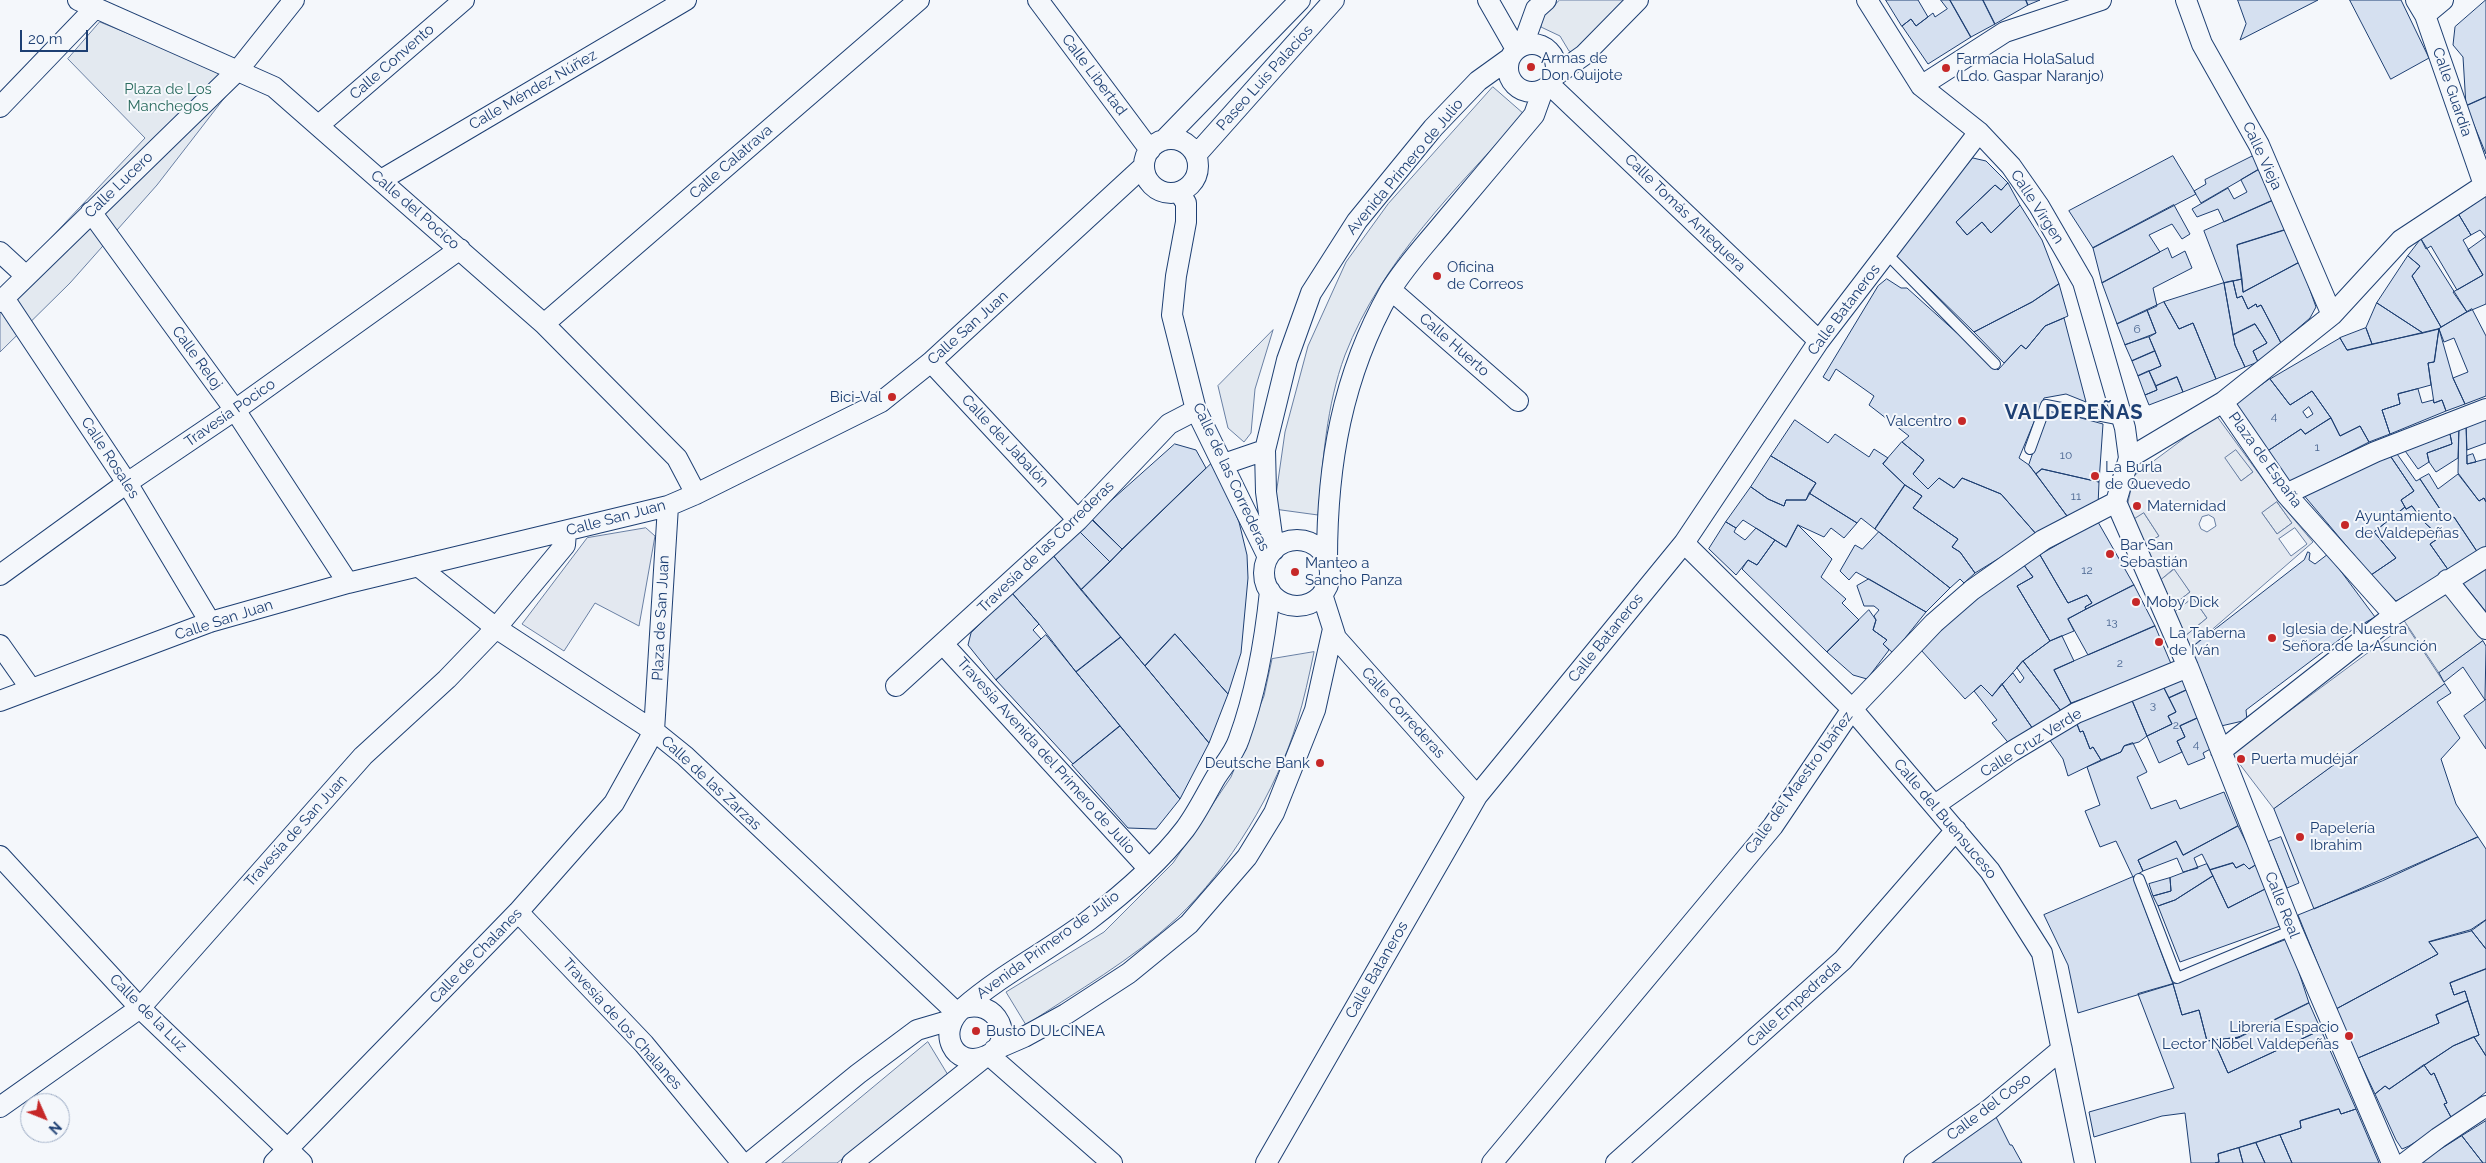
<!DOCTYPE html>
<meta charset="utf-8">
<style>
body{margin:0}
#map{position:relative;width:2486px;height:1163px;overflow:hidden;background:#f4f7fb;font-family:Raleway,sans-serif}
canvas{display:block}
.north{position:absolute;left:20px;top:1093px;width:50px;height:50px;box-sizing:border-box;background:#f4f7fb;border:1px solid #9eadc5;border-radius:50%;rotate:134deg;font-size:14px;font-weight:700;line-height:20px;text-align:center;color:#1d3f73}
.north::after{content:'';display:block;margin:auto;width:18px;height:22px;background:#c62828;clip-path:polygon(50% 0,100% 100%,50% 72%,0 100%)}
.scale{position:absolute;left:20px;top:30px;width:68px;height:22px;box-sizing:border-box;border:2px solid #1d3f73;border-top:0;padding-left:6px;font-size:15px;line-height:18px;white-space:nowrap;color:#1d3f73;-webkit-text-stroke:4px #f4f7fb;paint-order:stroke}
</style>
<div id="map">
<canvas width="2486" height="1163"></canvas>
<div class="north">N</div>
<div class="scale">20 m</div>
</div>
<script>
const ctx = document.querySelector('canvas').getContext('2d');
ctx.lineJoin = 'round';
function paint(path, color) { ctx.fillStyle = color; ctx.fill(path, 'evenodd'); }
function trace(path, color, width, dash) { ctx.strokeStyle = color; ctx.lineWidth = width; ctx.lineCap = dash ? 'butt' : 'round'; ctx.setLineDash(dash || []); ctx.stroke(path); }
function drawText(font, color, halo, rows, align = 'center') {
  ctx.font = font + ' Raleway,sans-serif'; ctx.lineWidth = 4; ctx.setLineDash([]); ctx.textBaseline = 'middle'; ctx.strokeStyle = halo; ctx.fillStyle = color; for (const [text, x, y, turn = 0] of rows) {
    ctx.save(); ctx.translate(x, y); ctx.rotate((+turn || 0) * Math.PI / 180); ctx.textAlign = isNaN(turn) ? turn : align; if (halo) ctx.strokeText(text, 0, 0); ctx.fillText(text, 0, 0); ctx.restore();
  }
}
const green = new Path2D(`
 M1560 0H1629L1578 54 1569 51 1560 36 1541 27V18Z
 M100 22 239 79 157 185 70 283 0 352V292L145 138 68 59Z
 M1493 87 1524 114C1457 188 1382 260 1345 355 1326 406 1323 461 1318 515L1274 509 1285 432 1308 346 1346 262 1388 204Z
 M1273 330 1255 389 1251 433 1244 442 1228 428 1218 386Z
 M2237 449 2253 472 2241 481 2224 458Z
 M2277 502 2292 523 2277 534 2262 513Z
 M2144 513 2159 536 2143 546 2132 520Z
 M2175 569 2190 592 2172 606 2161 580Z
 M2445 591 2483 641 2439 673 2403 619Z
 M2193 598 2207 618 2184 637 2174 612Z
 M1314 652C1309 676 1304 700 1297 722 1277 790 1229 869 1177 918 1132 960 1077 991 1026 1025L1006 992 1104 932 1173 863 1231 777 1264 696 1272 659Z
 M928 1042 948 1075 837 1163H782Z`);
const parking = new Path2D(`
 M2216 415 2281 504 2313 542 2192 647 2184 642 2126 511 2134 476ZM2236 450 2253 472 2241 481 2225 458ZM2277 502 2292 523 2277 534 2262 513ZM2144 513 2159 536 2143 546 2133 520ZM2209 515 2214 518 2216 526 2207 532 2201 529 2199 524 2202 517ZM2295 528 2307 544 2291 556 2279 539ZM2174 569 2190 592 2172 606 2161 580ZM2193 598 2207 618 2184 637 2174 613Z
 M646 528 655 536 639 626 595 603 564 651 522 624 587 538Z
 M2406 625 2445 684 2274 809 2232 754Z`);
const building = new Path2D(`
 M1886 0H1918L1928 17 1916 26 1911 19 1902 26Z
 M1941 0H1950L1971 37 1928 64 1902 26 1911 19 1916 26 1933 13 1935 17 1947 9Z
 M1950 0H1983L1995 24 1971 37Z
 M1983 0H2026L2028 5 1995 24Z
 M2026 0H2040L2028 5Z
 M2238 0H2318L2240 40 2246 24Z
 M2350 0H2401L2429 58 2391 79Z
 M2486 0V97L2466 106 2463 57 2453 45 2455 27Z
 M2486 97V154L2466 106Z
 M2257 154 2263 167 2201 203 2194 191 2206 184 2205 180Z
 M2173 156 2196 194 2093 248 2069 211Z
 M1973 158 1986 161 2008 183 2001 190 1995 185 1956 222 1967 235 1982 222 1991 233 2020 205 2042 240 2059 284 2032 302 1974 332 1893 253Z
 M2263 167 2276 199 2224 222 2218 209 2197 217 2192 209 2228 188 2234 199 2247 192 2241 180Z
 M2008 183 2020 205 1991 233 1982 222 1967 235 1956 222 1995 185 2001 190Z
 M2486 196V237L2480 230 2471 235 2459 215Z
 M2276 199 2288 229 2237 245 2242 279 2224 283 2204 231Z
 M2174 205 2190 234 2182 239 2172 224 2149 235 2160 252 2102 283 2093 248Z
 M2459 215 2471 235 2463 240 2483 275 2457 290 2431 246 2426 249 2421 239Z
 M2288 229 2300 262 2243 292 2237 245Z
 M2486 237V304L2467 312 2453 292 2483 275 2468 250Z
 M2421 239 2467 312 2441 327 2412 276 2420 266 2408 256Z
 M2168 248 2172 258 2185 251 2192 268 2153 288 2157 306 2117 324 2102 283Z
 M2408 256 2420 266 2412 276 2441 327 2439 329 2423 333 2377 303Z
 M2300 262 2316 307 2310 318 2281 343 2261 305 2257 307 2256 304 2248 309 2242 296 2237 298 2233 281 2242 279 2243 292Z
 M1887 279 1901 288H1907L1998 370 2021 345 2026 349 2045 326 2064 318 2086 402 2066 394 2044 398 2019 458 2029 465 2067 516 2037 535 2001 494 1962 478 1954 488 1939 478 1928 489 1913 474 1924 460 1902 442 1909 436 1869 405 1874 396 1836 369 1829 381 1823 377 1878 286Z
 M2233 281 2237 298 2242 296 2248 309 2256 304 2257 307 2261 305 2281 343 2258 362 2253 351 2267 343 2255 324 2233 335 2224 283Z
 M2224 283 2235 345 2245 367 2216 379 2193 323 2179 329 2164 302Z
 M2059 284 2068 316 2045 326 2026 349 2021 345 2004 363 1974 332 2032 302Z
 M2164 302 2179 329 2193 323 2216 379 2183 392 2177 377 2156 386 2149 371 2161 366 2149 337 2156 333 2147 310Z
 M2377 303 2423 333 2372 344 2366 328Z
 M2472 309 2486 336V396L2465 404 2453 378 2468 372 2454 338 2444 342 2439 329Z
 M2147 310 2156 333 2125 345 2117 324Z
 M2255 324 2267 343 2253 351 2258 362 2245 367 2235 345 2233 335Z
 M2366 328 2372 344 2347 350 2340 338Z
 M2439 329 2434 362 2428 363 2431 385 2398 394 2400 404 2382 410 2390 434 2369 442 2360 426 2340 436 2331 418 2312 391 2290 405 2270 379 2340 338 2347 350Z
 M2439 329 2453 378 2465 404 2446 411 2442 400 2434 403 2428 363 2434 362Z
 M2149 337 2155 351 2132 361 2125 345Z
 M2155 351 2161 366 2138 376 2132 361Z
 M2149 371 2157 390 2145 395 2138 376Z
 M2177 377 2183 392 2149 405 2145 395 2157 390 2156 386Z
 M2270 379 2290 405 2312 391 2331 418 2305 434 2301 429 2266 452 2234 405ZM2309 407 2313 414 2307 418 2303 412Z
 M2418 389 2422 403 2433 400 2434 403 2442 400 2446 411 2390 434 2382 410 2400 404 2398 394Z
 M2048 409 2103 424 2099 482 2042 469 2036 474 2029 465Z
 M2486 415V443L2467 450 2466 423Z
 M2331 418 2340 436 2360 426 2369 442 2287 484 2266 452 2301 429 2305 434Z
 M1795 420 1828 443 1835 434 1869 457 1874 449 1888 458 1883 464 1905 485 1875 529 1861 518 1857 523 1809 493 1816 483 1771 456Z
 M2466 423 2467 464 2486 459V502L2484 498 2479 501 2458 473 2459 425Z
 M2459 425 2458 458 2436 472 2429 462 2427 453 2452 444 2449 429Z
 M2449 429 2452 444 2427 453 2429 462 2418 469 2403 448Z
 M1902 442 1924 460 1913 474 1928 489 1939 478 1954 488 1962 478 2001 494 2037 535 1975 573 1960 552 1952 547 1958 539 1913 508 1922 496 1905 485 1883 464Z
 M1175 444 1196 450 1206 468 1122 549 1091 519Z
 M2395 451 2416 481 2420 479 2448 521 2454 517 2478 553 2449 571 2430 544 2440 537 2423 521 2412 506 2406 509 2401 500 2414 491 2389 454Z
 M2389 454 2414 491 2401 500 2405 507 2374 532 2396 558 2371 575 2302 493Z
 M2473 454 2476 462 2467 464V456Z
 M1771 456 1816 483 1806 500H1786L1784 506 1768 499 1751 487Z
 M1211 464 1224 486 1239 522 1247 555 1248 578 1241 653 1228 694 1175 634 1145 666 1081 590Z
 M2042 469 2099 482 2098 506 2067 516 2036 474Z
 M2429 474 2438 489 2458 474 2479 501 2484 498 2486 502V548L2478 553 2454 517 2448 521 2420 479Z
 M1905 485 1922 496 1913 508 1958 539 1952 547 1960 552 1975 573 1964 583 1960 579 1950 588 1875 529Z
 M1751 487 1768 499 1784 506 1786 500H1806L1809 493 1857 523 1844 538 1831 528 1824 537 1798 525 1786 547 1743 520 1736 528 1726 522Z
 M2412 506 2423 521 2440 537 2430 544 2449 571 2396 601 2371 575 2396 558 2374 532 2405 507 2406 509Z
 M1090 517 1122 549 1110 562 1077 529Z
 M1726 522 1736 528 1734 532 1745 540 1756 528 1775 540 1757 565 1748 560 1736 575 1709 549Z
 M2098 522 2134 585 2086 609 2085 607 2092 603 2087 595 2068 603 2040 555Z
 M1798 525 1832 559 1821 577 1846 599 1842 603 1859 620 1827 652 1742 569 1748 560 1757 565 1775 540 1786 547Z
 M1077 529 1110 562 1081 590 1052 554Z
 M1879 532 1950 588 1926 612 1856 572 1849 580 1840 571 1855 545 1862 549Z
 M2308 552 2310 553 2309 560 2315 564 2328 554 2375 617 2352 630 2246 710 2247 720 2221 726 2206 684 2189 663 2193 654 2192 647 2304 560Z
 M1052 554 1121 637 1076 672 1039 624 1012 593Z
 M2040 555 2068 603 2087 595 2092 603 2085 607 2086 609 2068 619 2074 631 2050 641 2017 586 2033 577 2023 564Z
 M2023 564 2033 577 2017 586 2050 641 2023 661 1992 696 1981 685 1965 699 1921 650 1966 606Z
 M2486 567V612L2462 582Z
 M1869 579 1926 612 1893 653 1883 644 1887 640 1873 630 1876 620 1874 616 1879 610 1874 606H1864L1857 586Z
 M2134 585 2155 626 2088 655 2068 619Z
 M1012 593 1039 624 1033 630 1041 639 996 680 968 645 971 633Z
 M1869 610 1876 620 1873 630 1887 640 1883 644 1889 650 1867 679 1853 675 1827 652Z
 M2155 626 2172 666 2071 703 2054 670Z
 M1175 634 1228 694 1209 743 1145 666Z
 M1046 635 1120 726 1073 764 996 680Z
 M2062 636 2074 661 2054 670 2071 703 2061 711 2023 661 2050 641Z
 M1121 637 1209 743 1180 799 1076 672Z
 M2483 641 2486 646 2485 700 2463 667 2444 682 2439 673Z
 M2023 661 2061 711 2033 729 2002 684 2013 673 2020 683 2024 678 2017 668Z
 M2185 675 2191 688 2169 698 2161 682Z
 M2161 682 2176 712 2168 716 2172 724 2147 736 2131 698Z
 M2002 684 2033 729 2011 746 1992 723 1997 720 1974 691 1981 685 1992 696Z
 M2445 684 2451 693 2437 702 2460 738 2441 759 2456 804 2478 837 2314 909 2274 809Z
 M2191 688 2202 716 2180 726 2185 737 2177 741 2182 752 2159 763 2147 736 2172 724 2168 716 2176 712 2169 698Z
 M2131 698 2147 736 2139 742 2124 746 2121 752 2101 760 2093 747 2090 749 2083 731 2080 732 2077 724Z
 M2485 700 2486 699V749L2464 716Z
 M2202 716 2216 746 2203 753 2205 758 2188 765 2177 741 2185 737 2180 726Z
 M2077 724 2080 732 2083 731 2090 749 2093 747 2101 760 2068 776 2063 759 2049 739Z
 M1120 726 1180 799 1156 829 1128 828 1072 765Z
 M2133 743 2147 772 2137 777 2151 809 2176 800 2180 809 2224 792 2238 826 2183 855 2176 841 2138 860 2143 871 2133 877 2116 841 2100 847 2085 811 2100 805 2087 767 2121 752 2124 746Z
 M2238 826 2257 864 2249 869 2244 864 2236 868 2233 863 2210 870 2202 854 2194 858 2198 868 2183 872 2177 858 2143 871 2138 860 2176 841 2183 855Z
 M2281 837 2299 883 2287 888 2268 842Z
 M2478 837 2486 849V920L2471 931 2429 942 2438 954 2336 1009 2298 915 2382 881Z
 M2233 863 2236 868 2244 864 2249 869 2257 864 2269 887 2228 908 2210 870Z
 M2207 864 2213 876 2175 900 2158 906 2153 896 2171 891 2170 878Z
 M2213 876 2228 908 2269 887 2280 926 2180 962 2158 906 2175 900Z
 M2133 877 2173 984 2078 1013 2068 965 2044 915Z
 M2170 878 2171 891 2153 896 2149 884Z
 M2486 920V949L2471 930Z
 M2471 930 2486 949V969L2450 983 2454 995 2465 991 2468 1001 2436 1015 2439 1023 2358 1058 2336 1009 2438 954 2429 942Z
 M2288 939 2309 1003 2240 1037 2207 1041 2199 1010 2182 1015 2173 984Z
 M2486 969V1056L2474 1037 2479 1035 2465 991 2454 995 2450 983Z
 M2173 984 2182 1015 2199 1010 2207 1041 2240 1037 2217 1048 2228 1073 2321 1030 2356 1109 2341 1114 2339 1109 2300 1121 2301 1128 2218 1154 2219 1162 2215 1163H2191L2185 1113 2162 1116 2094 1137 2089 1112 2174 1088 2138 994Z
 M2468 1001 2479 1035 2453 1046 2389 1089 2385 1086 2375 1094 2358 1058 2439 1023 2436 1015Z
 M2309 1003 2321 1030 2228 1073 2217 1048Z
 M2474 1037 2486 1056V1092L2452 1119 2444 1104 2447 1103 2434 1073 2431 1075 2424 1065 2453 1046Z
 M2424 1065 2431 1075 2434 1073 2447 1103 2444 1104 2452 1119 2409 1146 2402 1149 2396 1140 2375 1094 2385 1086 2389 1089Z
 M2339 1109 2341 1114 2356 1109 2379 1163H2292L2280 1135 2301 1128 2300 1121Z
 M1996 1117 2010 1145H2012L2022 1163H1928Z
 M2486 1121V1163H2483L2462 1136Z
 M2280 1135 2292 1163H2265L2256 1143Z
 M2462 1136 2483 1163H2419Z
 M2256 1143 2265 1163H2243L2239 1148Z
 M2239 1148 2243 1163H2215L2219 1162 2218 1154Z`);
const lane = new Path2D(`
 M1886 253 1995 364
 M2030 449 2046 405 2122 420
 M2139 879 2177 978 2292 930`);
const street = new Path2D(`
 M78 0 274 87 544 324 677 458 696 494
 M1038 0 1150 150
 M1488 0 1516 49
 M1867 0 1921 86 1979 132 2011 166 2039 206 2083 282 2125 428 2129 458
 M2186 0 2202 44 2259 145 2332 315
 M2416 0 2425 15 2484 185
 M2425 15 2443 0
 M1508 68a24 24 0 1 1 48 0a24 24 0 1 1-48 0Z
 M1523 45 1536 9 1546 0
 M1556 75 1584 55 1638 0
 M1550 85 1819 341
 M1921 86 2005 32 2101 0
 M0 107 96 7
 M319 125 464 0
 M1144 166a27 27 0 1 1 54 0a27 27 0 1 1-54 0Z
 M1164 140 1300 0
 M1196 155 1334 0
 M381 180 686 0
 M1179 192 1186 203V222L1176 276 1172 315 1196 410 1268 557
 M91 212 235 410 348 583
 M0 252 25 275
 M1391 290 1518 401
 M4 298 127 483 210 622
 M0 302 239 69 294 0
 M544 324 919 0
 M931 362 1078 520
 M2223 402 2286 494 2394 615
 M1224 464 1265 450
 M2286 494 2375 452 2486 409
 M1264 573a33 33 0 1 1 66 0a33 33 0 1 1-66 0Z
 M1684 543 1852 709 1990 871 2042 953 2085 1163
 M1274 550 1266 492 1265 450 1287 360 1311 293 1357 221 1433 128 1478 81 1510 58
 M1327 560C1327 464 1342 376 1390 291 1405 266 1426 244 1444 222 1474 186 1504 151 1534 115L1543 90
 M418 566 496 628 654 731 685 756 957 1013
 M0 575 127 483 235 410 460 249
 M2447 580 2486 629
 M1322 594 1336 638 1477 796
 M943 644 1148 868
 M0 645 31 689
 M896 686 1078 520 1169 424 1196 410
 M0 701 210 622 348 583 668 506 696 494 881 402 931 362 1144 166
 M2221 751 2394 615 2486 557
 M1935 805 2011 752 2076 713 2188 667
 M0 856 140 1008 302 1163
 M518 912 644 1044 742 1163
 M961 1009C998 995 1018 1043 986 1056 954 1070 935 1031 963 1008 1002 974 1048 951 1089 920 1123 894 1159 863 1185 829 1197 813 1206 794 1216 777 1224 765 1235 752 1239 739 1256 692 1265 640 1270 591
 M994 1050 1024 1037 1066 1014 1129 973 1189 924 1247 857 1274 813 1315 710 1333 629
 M989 1055 1112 1163
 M0 1107 140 1008 363 756 447 679 496 628 565 545 566 532
 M274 1163 518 912 614 803 654 731 668 506
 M749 1163 858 1074 917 1030 951 1020
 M852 1163 985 1057
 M1266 1163 1477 796 1684 543 1819 341 1979 132
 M1492 1163 1773 826 1852 709 1934 623 1972 590 2043 540 2116 502
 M1616 1163 1843 960 1956 830
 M1914 1163 1990 1109 2062 1049
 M2392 1163 2292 930 2188 667 2116 502 2129 458 2223 402 2332 315 2401 240 2486 184
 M2405 1163 2438 1138 2486 1106`);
const markers = [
 [1531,67,5,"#c62828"],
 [1946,68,5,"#c62828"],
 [1437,276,5,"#c62828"],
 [892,397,5,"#c62828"],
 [1962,421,5,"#c62828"],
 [2095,476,5,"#c62828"],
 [2137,506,5,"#c62828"],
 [2345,525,5,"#c62828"],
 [2110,554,5,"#c62828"],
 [1295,572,5,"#c62828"],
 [2136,602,5,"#c62828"],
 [2272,638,5,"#c62828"],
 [2159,642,5,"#c62828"],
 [2241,759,5,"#c62828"],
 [1320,763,5,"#c62828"],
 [2300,837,5,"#c62828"],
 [976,1031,5,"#c62828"],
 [2349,1036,5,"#c62828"]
];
const numberNames = [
 ["6",2137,329],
 ["4",2274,416],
 ["1",2317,447],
 ["10",2066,455],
 ["11",2076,496],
 ["12",2087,570],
 ["13",2112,622],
 ["2",2120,663],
 ["3",2153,705],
 ["2",2176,725],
 ["4",2196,744]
];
const poiNames = [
 ["Armas de",1541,58],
 ["Don Quijote",1541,75],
 ["Farmacia HolaSalud",1956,59],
 ["(Ldo. Gaspar Naranjo)",1956,76],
 ["Oficina",1447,267],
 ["de Correos",1447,284],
 ["Bici-Val",882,397,"right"],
 ["Valcentro",1952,421,"right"],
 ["La Burla",2105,467],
 ["de Quevedo",2105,484],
 ["Maternidad",2147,506],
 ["Ayuntamiento",2355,516],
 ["de Valdepeñas",2355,533],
 ["Bar San",2120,545],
 ["Sebastián",2120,562],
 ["Manteo a",1305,563],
 ["Sancho Panza",1305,580],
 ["Moby Dick",2146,602],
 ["Iglesia de Nuestra",2282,629],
 ["Señora de la Asunción",2282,646],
 ["La Taberna",2169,633],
 ["de Iván",2169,650],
 ["Puerta mudéjar",2251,759],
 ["Deutsche Bank",1310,763,"right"],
 ["Papelería",2310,828],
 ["Ibrahim",2310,845],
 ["Librería Espacio",2339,1027,"right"],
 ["Lector Nobel Valdepeñas",2339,1044,"right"],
 ["Busto DULCINEA",986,1031]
];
const streetNames = [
 ["Calle Convento",392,62,-41],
 ["Calle Libertad",1094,75,53],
 ["Paseo Luis Palacios",1265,78,-48],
 ["Calle Méndez Núñez",533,90,-30],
 ["Calle Guardia",2452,92,71],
 ["Calle Vieja",2262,156,65],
 ["Calle Calatrava",731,162,-41],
 ["Avenida Primero de Julio",1405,167,-50],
 ["Calle Lucero",119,185,-44],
 ["Calle Virgen",2037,207,57],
 ["Calle del Pocico",415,210,41],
 ["Calle Tomás Antequera",1685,213,44],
 ["Calle Bataneros",1844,310,-53],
 ["Calle San Juan",968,328,-42],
 ["Calle Huerto",1454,345,41],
 ["Calle Reloj",197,358,54],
 ["Travesía Pocico",230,413,-35],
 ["Calle del Jabalón",1005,441,47],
 ["Calle Rosales",110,458,57],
 ["Plaza de España",2265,460,54],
 ["Calle de las Correderas",1231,477,65],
 ["Calle San Juan",616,518,-15],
 ["Travesía de las Correderas",1046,547,-44],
 ["Plaza de San Juan",661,618,-87],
 ["Calle San Juan",224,620,-18],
 ["Calle Bataneros",1606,638,-51],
 ["Calle Correderas",1403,713,48],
 ["Calle Cruz Verde",2031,743,-32],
 ["Travesía Avenida del Primero de Julio",1046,756,48],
 ["Calle de las Zarzas",711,783,43],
 ["Calle del Maestro Ibáñez",1799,783,-54],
 ["Calle del Buensuceso",1945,819,50],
 ["Travesía de San Juan",296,831,-48],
 ["Calle Real",2282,905,68],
 ["Avenida Primero de Julio",1048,945,-36],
 ["Calle de Chalanes",476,956,-46],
 ["Calle Bataneros",1377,970,-60],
 ["Calle Empedrada",1794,1004,-42],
 ["Calle de la Luz",148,1013,45],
 ["Travesía de los Chalanes",622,1024,48],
 ["Calle del Coso",1989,1107,-37]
];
const parkNames = [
 ["Plaza de Los",168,89],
 ["Manchegos",168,106]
];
const districtNames = [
 ["VALDEPEÑAS",2074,413]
];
paint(green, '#e3e9f0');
trace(green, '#687fa3', 1);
paint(parking, '#e3e8f0');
trace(parking, '#687fa3', 1);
paint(building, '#d5e0f0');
trace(building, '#1d3f73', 1);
trace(lane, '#1d3f73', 12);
trace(street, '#1d3f73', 22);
trace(lane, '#f4f7fb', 10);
trace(street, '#f4f7fb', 20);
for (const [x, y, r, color] of markers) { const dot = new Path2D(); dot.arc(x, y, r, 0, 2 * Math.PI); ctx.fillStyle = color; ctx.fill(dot); trace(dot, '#f4f7fb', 2); }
drawText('12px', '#4b6792', null, numberNames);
drawText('15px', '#1d3f73', '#f4f7fb', poiNames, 'left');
drawText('15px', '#1d3f73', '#f4f7fb', streetNames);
drawText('15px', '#2c6c60', '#f4f7fb', parkNames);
ctx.letterSpacing = '1px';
drawText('bold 20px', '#1d3f73', '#f4f7fb', districtNames);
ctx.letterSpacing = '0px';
</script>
